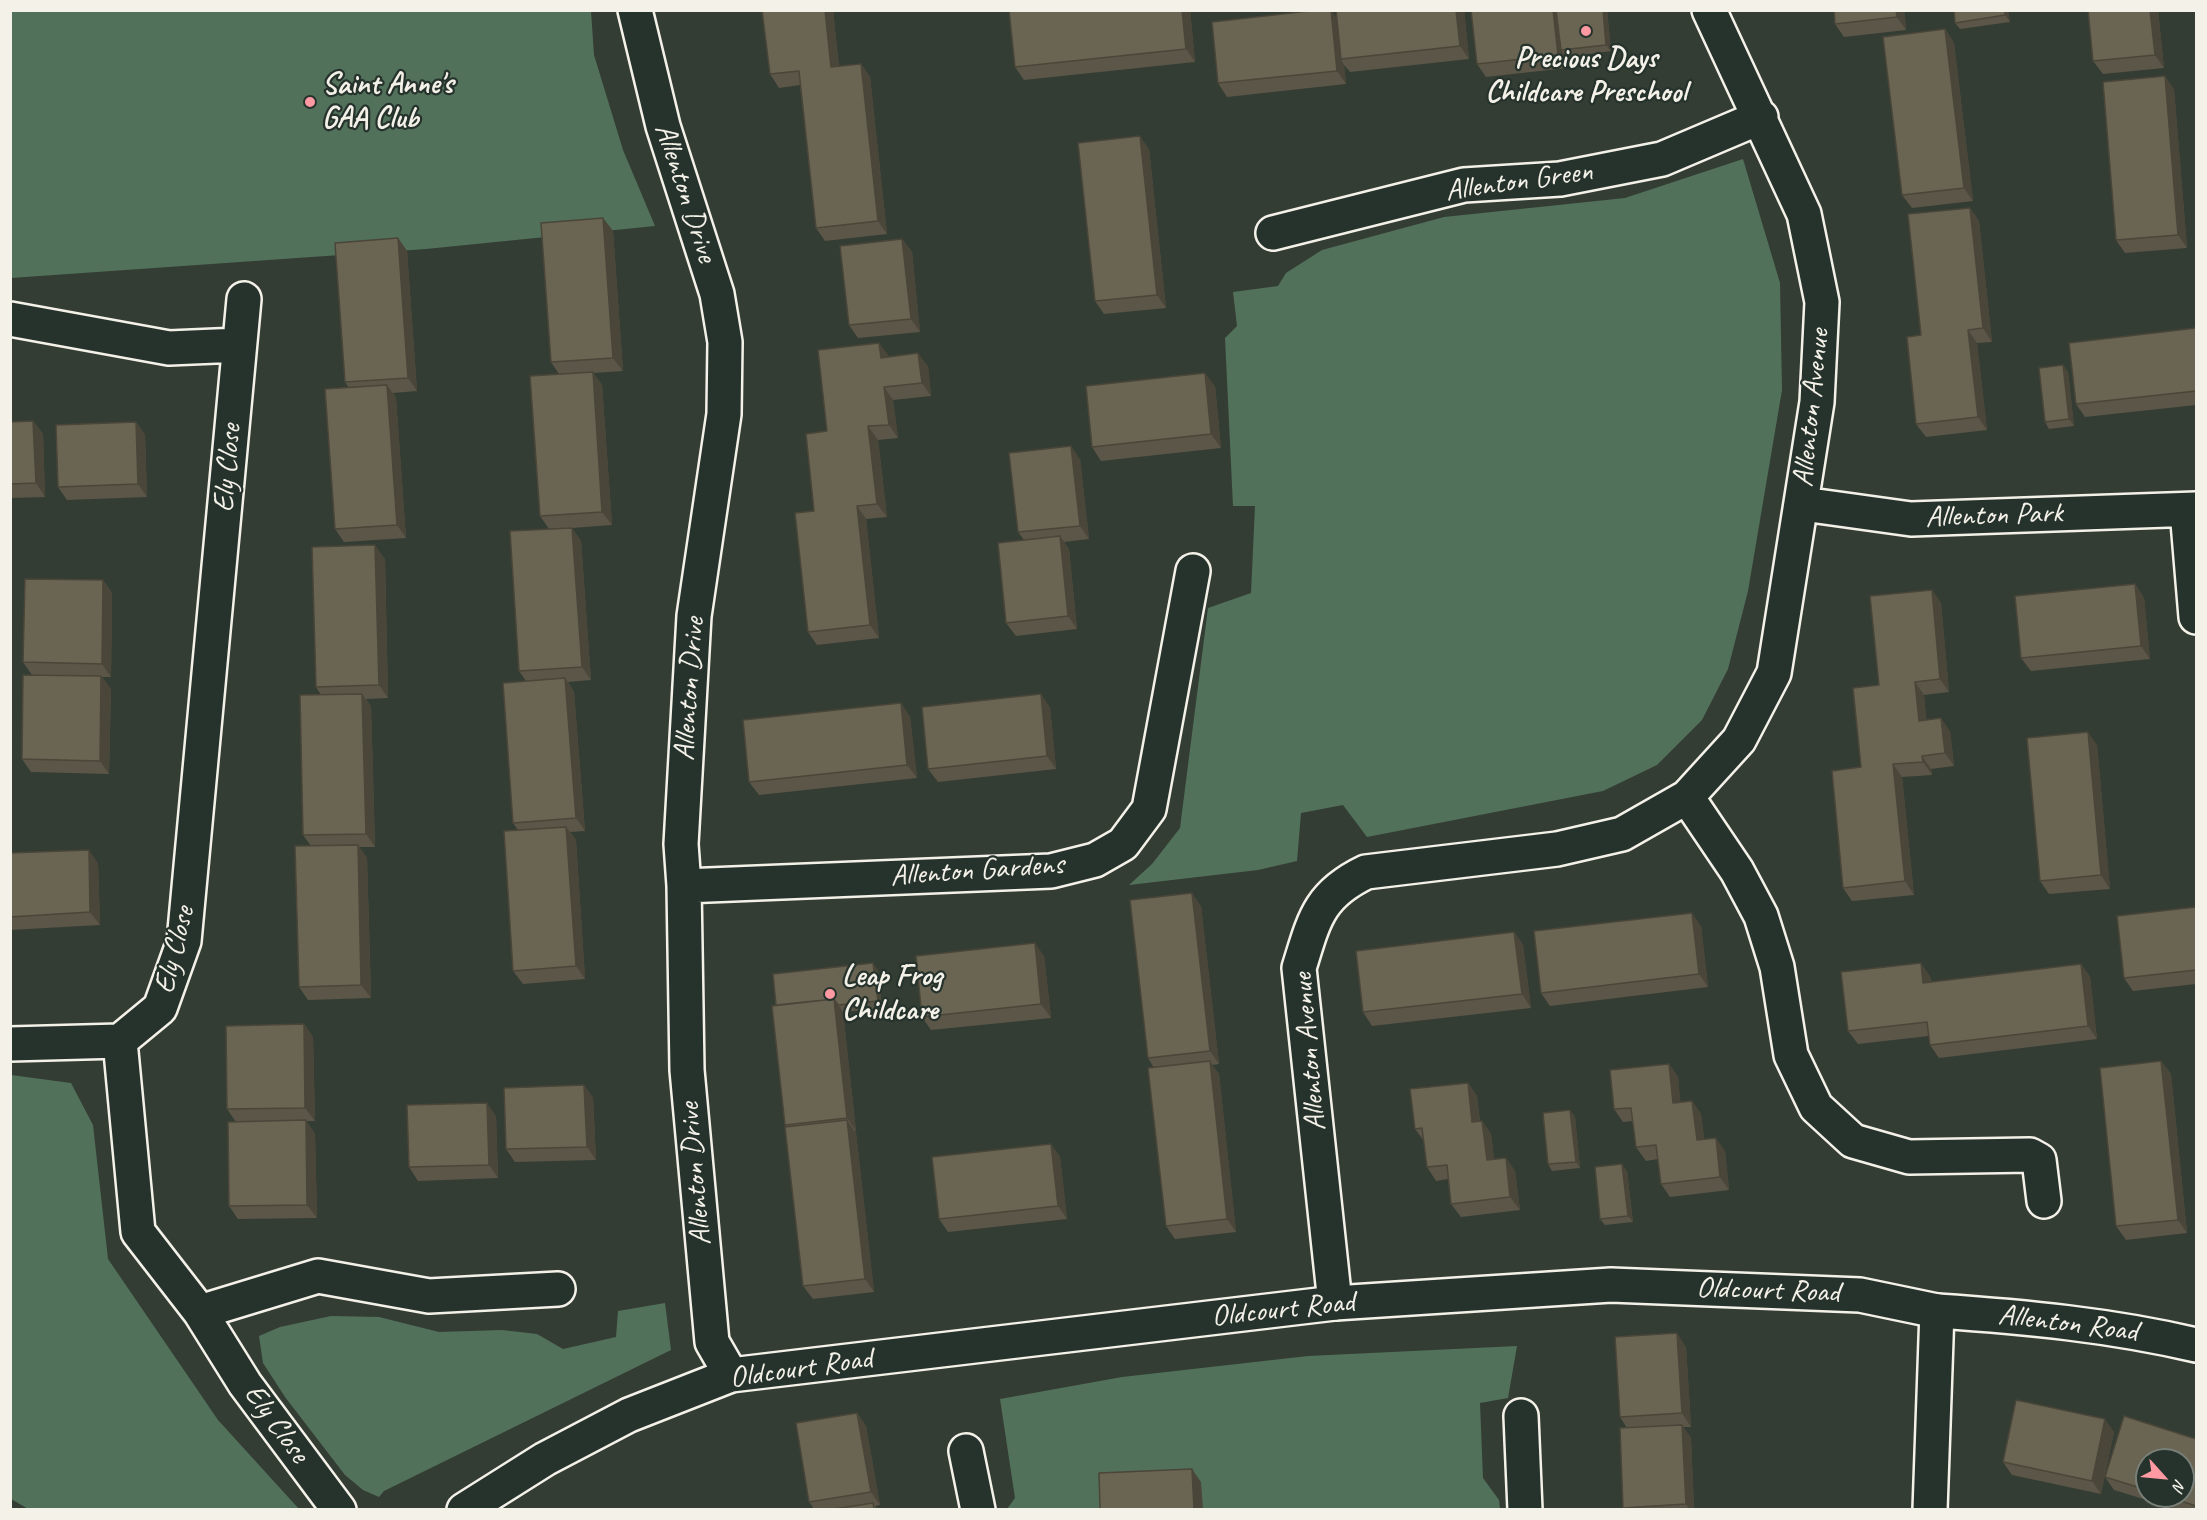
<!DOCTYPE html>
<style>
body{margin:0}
#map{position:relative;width:2207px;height:1520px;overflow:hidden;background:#343d34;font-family:Caveat,sans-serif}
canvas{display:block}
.frame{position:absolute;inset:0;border:12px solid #f4f1e8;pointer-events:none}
.north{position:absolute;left:2135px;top:1448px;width:60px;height:60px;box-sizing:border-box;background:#26332d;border:2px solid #787f78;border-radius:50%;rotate:117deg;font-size:16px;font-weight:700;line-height:24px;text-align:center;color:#f4f1e8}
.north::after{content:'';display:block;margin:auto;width:21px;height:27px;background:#ff9aa2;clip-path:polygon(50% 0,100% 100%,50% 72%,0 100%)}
</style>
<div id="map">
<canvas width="2207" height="1520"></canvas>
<div class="frame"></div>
<div class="north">N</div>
</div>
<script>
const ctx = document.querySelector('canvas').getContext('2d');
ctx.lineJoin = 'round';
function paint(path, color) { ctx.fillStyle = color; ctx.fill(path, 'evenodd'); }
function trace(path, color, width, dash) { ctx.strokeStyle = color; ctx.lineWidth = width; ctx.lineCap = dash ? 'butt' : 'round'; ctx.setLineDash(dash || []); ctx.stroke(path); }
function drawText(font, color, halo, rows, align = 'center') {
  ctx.font = font + ' Caveat,sans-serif'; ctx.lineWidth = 4.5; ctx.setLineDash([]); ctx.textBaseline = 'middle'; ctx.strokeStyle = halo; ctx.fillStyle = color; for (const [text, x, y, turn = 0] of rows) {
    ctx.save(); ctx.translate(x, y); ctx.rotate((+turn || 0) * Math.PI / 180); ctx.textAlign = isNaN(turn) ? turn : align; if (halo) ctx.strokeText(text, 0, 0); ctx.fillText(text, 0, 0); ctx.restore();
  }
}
const green = new Path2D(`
 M10 11H591L594 55 623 150 655 226 426 249 11 278Z
 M1743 159 1780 283 1782 390 1748 591 1728 669 1702 720 1657 765 1603 791 1367 837 1343 805 1301 813 1297 861 1258 870 1129 885 1152 864 1180 828 1208 608 1251 593 1255 506H1233L1225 338 1237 326 1233 292 1278 286 1286 273 1322 250 1444 217 1625 198Z
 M11 1075 71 1083 93 1125 108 1259 218 1420 299 1509 30 1510 11 1499Z
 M665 1303 671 1350 384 1491 379 1497 363 1490 345 1475 285 1397 263 1363 259 1336 280 1327 331 1316 379 1317 439 1332 502 1330 537 1334 563 1349 616 1337 618 1311Z
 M1517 1346 1508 1398 1480 1403 1483 1478 1499 1500 1500 1509H1007L1015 1498 1000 1399 1122 1377 1308 1356Z`);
const street = new Path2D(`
 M635 10 663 126 717 294 725 342 724 414 694 616 681 844 684 886 687 1070 712 1342 731 1375
 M1273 233 1464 185 1560 179 1662 159 1761 117
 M244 299 184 941 160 1008 120 1041 138 1232 200 1312 245 1384 339 1510
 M10 319 169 348 239 345
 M1803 504 1911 519 2196 509
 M2187 510 2196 617
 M1687 797 1737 871 1761 916 1777 967 1791 1055 1816 1107 1853 1141 1909 1157 2030 1155 2039 1160 2044 1201
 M684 886 1051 871 1095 860 1123 844 1149 809 1193 571
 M10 1044 120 1041
 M1335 1303 1299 968C1314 920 1318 895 1366 872L1557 849 1622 834 1687 797 1739 740 1774 673 1817 402 1822 302 1804 214 1709 10
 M1937 1311C2025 1317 2111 1325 2196 1345
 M200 1312 318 1276 429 1296 558 1289
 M1521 1416 1525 1510
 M966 1451 978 1510`);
const secondary = new Path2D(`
 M464 1510 545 1459 629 1415 731 1375 1335 1303 1611 1285 1860 1295 1937 1311 1930 1510`);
const wall = new Path2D(`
 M762 10H833L839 67 861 64 870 77 887 234 825 241 816 228 800 85 779 88 770 74Z
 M1009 10H1190L1195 62 1024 80 1015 67Z
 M1336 10H1464L1469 59 1350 72 1344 65 1346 84 1227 97 1218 83 1336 17Z
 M1471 10H1607L1611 51 1566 57 1567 68 1486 77 1477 64Z
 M1834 10H1904L1906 30 1844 37 1835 24Z
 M1954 10H2008L2010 22 1960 29 1955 23Z
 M2158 10 2164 68 2103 74 2093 61Z
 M1945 29 1954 43 1973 201 1912 208 1902 195Z
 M2174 89 2187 248 2125 253 2116 240Z
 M1149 149 1166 308 1104 314 1095 301Z
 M1970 208 1979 221 1992 342 1977 343 1987 430 1926 437 1916 424 1921 335Z
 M603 218 613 231 623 371 593 373 602 385 612 525 572 528 581 541 591 680 568 682 574 692 585 831 570 832 576 840 585 979 523 984 513 971 518 830 513 823 526 681 519 671 549 529 540 516 559 374 551 362Z
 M398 238 407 251 417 391 393 393 396 398 406 538 344 542 335 529 349 388 345 382Z
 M902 239 912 252 920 332 858 338 849 325Z
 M2196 328V405L2085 417 2076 404Z
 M889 356 928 366 931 396 893 400 898 438 878 440 887 517 866 519 879 638 817 645 808 632 827 431Z
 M2063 365 2068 372 2074 426 2049 429 2045 422Z
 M1215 386 1221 448 1101 461 1092 447Z
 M33 421 43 434 45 497 10 498V422Z
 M136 422 145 435 147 497 67 500 58 487Z
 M1080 459 1089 539 1064 542 1069 549 1077 629 1016 636 1006 623 1024 540 1018 532Z
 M385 559 388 698 366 699 371 707 375 847H359L367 858 371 998 308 1000 299 987 311 846 303 835 321 695 316 687Z
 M103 580 112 593 111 677H102L111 689 109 774 31 772 22 759 32 675 23 662Z
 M2135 584 2144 598 2150 659 2031 671 2021 658Z
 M1932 590 1941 603 1949 692 1924 695 1926 720 1950 731 1954 766 1931 769 1932 775 1902 777 1914 895 1852 901 1843 888 1861 767 1879 685Z
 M901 703 910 717 917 778 759 795 749 782Z
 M1050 707 1056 769 938 782 928 769Z
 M2097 745 2110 889 2049 894 2040 881Z
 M10 853 98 863 100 925 10 930Z
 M1201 906 1219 1064 1212 1065 1219 1074 1236 1232 1175 1239 1166 1226 1154 1068 1148 1058Z
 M2196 907V984L2133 991 2124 978Z
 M1701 926 1708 987 1550 1006 1541 993Z
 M1514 932 1523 945 1531 1008 1372 1026 1363 1012Z
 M1044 956 1051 1018 931 1030 922 1017Z
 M2081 964 2090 977 2097 1039 1939 1058 1930 1045 1929 1036 1858 1044 1848 1031 1930 976 1931 982Z
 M878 970 882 1008 843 1012 856 1131H855L856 1133 874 1292 813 1299 803 1286 787 1127 785 1125 776 1005Z
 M304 1024 313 1037 315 1121H306L315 1134 317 1218 238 1219 229 1206 236 1122 227 1109Z
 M2161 1061 2171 1074 2187 1233 2126 1240 2116 1226Z
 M1669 1064 1678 1077 1680 1102 1692 1101 1701 1114 1704 1139 1725 1151 1729 1190 1670 1197 1661 1184 1658 1159 1646 1161 1636 1147 1633 1121 1623 1122 1614 1109Z
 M1468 1083 1477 1096 1480 1121H1482L1491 1134 1494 1159 1506 1158 1515 1171 1520 1210 1461 1217 1451 1204 1448 1179 1436 1181 1427 1167 1424 1141 1415 1129Z
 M584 1085 593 1098 596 1160 515 1162 506 1149Z
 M1570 1110 1575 1117 1580 1168 1552 1171 1548 1164Z
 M496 1116 498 1178 418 1181 409 1167Z
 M1051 1144 1060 1157 1067 1219 948 1232 939 1219Z
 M1627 1171 1633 1222 1605 1225 1600 1219Z
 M1686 1347 1691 1427H1683L1691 1438 1694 1509H1625L1623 1508 1627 1428 1620 1417Z
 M857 1413 866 1426 880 1505 875 1506 877 1509H814L809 1502Z
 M2114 1432 2101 1494 2012 1475 2003 1462Z
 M2196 1439V1509H2176L2114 1490 2105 1477ZM2147 1460 2183 1496H2147Z`);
const shadedWall = new Path2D(`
 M825 10H833L840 81 831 67Z
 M1182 10H1190L1195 62 1186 49Z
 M1331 10 1340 22 1341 59 1344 65 1346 84 1337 71Z
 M1456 10H1464L1469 59 1460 46Z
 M1553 10H1560L1561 50 1566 57 1567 68 1558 55Z
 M1603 10H1607L1611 51 1606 45Z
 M1896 10H1904L1906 30 1897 17Z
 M2005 10H2008L2010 22 2005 15Z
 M2150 10H2158L2164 68 2155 55Z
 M1945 29 1954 43 1973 201 1964 188Z
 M861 64 870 77 887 234 878 221Z
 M2165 76 2174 89 2187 248 2178 235Z
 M1140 136 1149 149 1166 308 1157 295Z
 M1970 208 1979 221 1992 342 1983 328Z
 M603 218 613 231 623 371 613 358Z
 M398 238 407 251 417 391 408 378Z
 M902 239 912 252 920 332 911 319Z
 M1968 330 1977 343 1987 430 1978 417Z
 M879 343 889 356 890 371 881 358Z
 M918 353 928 366 931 396 922 383Z
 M2063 365 2068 372 2074 426 2069 419Z
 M593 372 602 385 612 525 602 512Z
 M1205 373 1215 386 1221 448 1211 434Z
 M387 385 396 398 406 538 397 525Z
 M884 387 893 400 898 438 889 425Z
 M33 421 43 434 45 497 36 483Z
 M136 422 145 435 147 497 138 484Z
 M868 426 878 440 887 517 877 504Z
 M1071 446 1080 459 1089 539 1080 526Z
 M857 506 866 519 879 638 870 625Z
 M572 528 581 541 591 680 582 667Z
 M1060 536 1069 549 1077 629 1068 616Z
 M375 545 385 559 388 698 379 685Z
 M103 580 112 593 111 677 102 664Z
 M2135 584 2144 598 2150 659 2141 646Z
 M1932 590 1941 603 1949 692 1940 679Z
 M101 676 111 689 109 774 100 761Z
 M565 678 574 692 585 831 576 818Z
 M1915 682 1924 695 1928 734 1919 721Z
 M362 694 371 707 375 847 366 834Z
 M1041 694 1050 707 1056 769 1047 756Z
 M901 703 910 717 917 778 907 765Z
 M1941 718 1950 731 1954 766 1945 753Z
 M2088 732 2097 745 2110 889 2101 875Z
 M1922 756 1931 769 1932 775 1923 762Z
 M1893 764 1902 777 1914 895 1905 881Z
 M566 827 576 840 585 979 576 966Z
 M358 845 367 858 371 998 361 985Z
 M89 850 98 863 100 925 90 912Z
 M1192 893 1201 906 1219 1064 1210 1051Z
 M1692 913 1701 926 1708 987 1699 974Z
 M1514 932 1523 945 1531 1008 1522 994Z
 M1035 943 1044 956 1051 1018 1041 1004Z
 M873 963 878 970 882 1008 878 1001Z
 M1921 963 1930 976 1932 996 1923 983Z
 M2081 964 2090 977 2097 1039 2088 1026Z
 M834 999 843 1012 856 1131 847 1118Z
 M304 1024 313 1037 315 1121 305 1108Z
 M1210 1061 1219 1074 1236 1232 1227 1219Z
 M2161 1061 2171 1074 2187 1233 2178 1220Z
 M1669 1064 1678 1077 1682 1116 1673 1103Z
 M1468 1083 1477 1096 1481 1135 1472 1122Z
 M584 1085 593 1098 596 1160 587 1147Z
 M1692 1101 1701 1114 1706 1153 1697 1140Z
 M487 1103 496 1116 498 1178 489 1165Z
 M1570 1110 1575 1117 1580 1168 1576 1162Z
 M306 1120 315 1134 317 1218 307 1205Z
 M847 1120 856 1133 874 1292 865 1279Z
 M1482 1121 1491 1134 1496 1173 1487 1160Z
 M1716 1138 1725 1151 1729 1190 1720 1177Z
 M1051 1144 1060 1157 1067 1219 1058 1206Z
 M1506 1158 1515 1171 1520 1210 1510 1197Z
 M1622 1164 1627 1171 1633 1222 1628 1216Z
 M1677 1333 1686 1347 1691 1427 1682 1413Z
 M857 1413 866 1426 880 1505 871 1492Z
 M2105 1419 2114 1432 2101 1494 2092 1481Z
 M1682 1425 1691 1438 1694 1509H1689L1686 1504Z
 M1192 1469 1201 1482 1203 1509H1194Z`);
const building = new Path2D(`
 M762 10H825L831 67 861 64 878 221 816 228 799 71 770 74Z
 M1009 10H1182L1186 49 1015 67Z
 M1318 10H1331L1337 71 1218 83 1212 22Z
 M1336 10H1456L1460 46 1341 59Z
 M1471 10H1553L1558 55 1477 64Z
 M1556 10H1603L1606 45 1561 50Z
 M1834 10H1896L1897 17 1835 24Z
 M1954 10H2005V15L1955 23Z
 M2088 10H2150L2155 55 2093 61Z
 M1945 29 1964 188 1902 195 1883 37Z
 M2165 76 2178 235 2116 240 2103 82Z
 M1140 136 1157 295 1095 301 1078 143Z
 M1970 208 1983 328 1968 330 1978 417 1916 424 1907 337 1921 335 1908 214Z
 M603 218 613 358 551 362 541 223Z
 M398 238 408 378 345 382 335 243Z
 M902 239 911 319 849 325 840 246Z
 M2196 328V391L2076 404 2069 343Z
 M879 343 881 358 918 353 922 383 884 387 889 425 868 426 877 504 857 506 870 625 808 632 795 513 814 511 806 434 827 431 818 350Z
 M2063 365 2069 419 2045 422 2039 368Z
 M593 372 602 512 540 516 530 376Z
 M1205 373 1211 434 1092 447 1086 386Z
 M387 385 397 525 335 529 325 389Z
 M33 421 36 483 10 484V422Z
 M136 422 138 484 58 487 56 425Z
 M1071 446 1080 526 1018 532 1009 453Z
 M572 528 582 667 519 671 510 531Z
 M1060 536 1068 616 1006 623 998 543Z
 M375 545 379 685 316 687 312 547Z
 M25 579 103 580 102 664 23 662Z
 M2135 584 2141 646 2021 658 2015 596Z
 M1932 590 1940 679 1915 682 1919 721 1941 718 1945 753 1922 756 1923 762 1893 764 1905 881 1843 888 1832 771 1861 767 1853 688 1879 685 1870 596Z
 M23 675 101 676 100 761 22 759Z
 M565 678 576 818 513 823 503 683Z
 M362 694 366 834 303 835 300 695Z
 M1041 694 1047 756 928 769 922 707Z
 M901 703 907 765 749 782 743 720Z
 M2088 732 2101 875 2040 881 2027 738Z
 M566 827 576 966 513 971 504 831Z
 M358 845 361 985 299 987 295 846Z
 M89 850 90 912 10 917V853Z
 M1192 893 1210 1051 1148 1058 1130 900Z
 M2196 907V970L2124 978 2117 916Z
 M1692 913 1699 974 1541 993 1534 931Z
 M1514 932 1522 994 1363 1012 1356 951Z
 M1035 943 1041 1004 922 1017 916 956Z
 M873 963 878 1001 838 1005 834 999 776 1005 773 974Z
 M1921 963 1923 983 2081 964 2088 1026 1930 1045 1927 1022 1848 1031 1841 972Z
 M834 999 847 1118 785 1125 772 1006Z
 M304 1024 305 1108 227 1109 226 1026Z
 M1210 1061 1227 1219 1166 1226 1148 1068Z
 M2161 1061 2178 1220 2116 1226 2100 1068Z
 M1669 1064 1673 1103 1692 1101 1697 1140 1716 1138 1720 1177 1661 1184 1656 1145 1636 1147 1631 1108 1614 1109 1610 1070Z
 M1468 1083 1472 1122 1482 1121 1487 1160 1506 1158 1510 1197 1451 1204 1447 1165 1427 1167 1422 1128 1415 1129 1410 1089Z
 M584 1085 587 1147 506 1149 504 1088Z
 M487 1103 489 1165 409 1167 407 1105Z
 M1570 1110 1576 1162 1548 1164 1543 1113Z
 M306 1120 307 1205 229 1206 228 1122Z
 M847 1120 865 1279 803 1286 785 1127Z
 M1051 1144 1058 1206 939 1219 932 1157Z
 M1622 1164 1628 1216 1600 1219 1595 1167Z
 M1677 1333 1682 1413 1620 1417 1615 1337Z
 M2016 1400 2105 1419 2092 1481 2003 1462Z
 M857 1413 871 1492 809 1502 796 1423Z
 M2124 1416 2196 1439V1506L2166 1496H2183V1460H2147V1490L2105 1477Z
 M1682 1425 1686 1504 1623 1508 1620 1428Z
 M1192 1469 1194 1509H1100L1099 1473Z
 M873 1503 874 1509H834Z`);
const markers = [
 [1586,31,6,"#ff9aa2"],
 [310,102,6,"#ff9aa2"],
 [830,994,6,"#ff9aa2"]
];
const poiNames = [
 ["Precious Days",1586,59,"center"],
 ["Childcare Preschool",1586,93,"center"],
 ["Saint Anne's",322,85],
 ["GAA Club",322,119],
 ["Leap Frog",842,977],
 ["Childcare",842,1011]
];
const streetNames = [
 ["Allenton Green",1519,182,-8],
 ["Allenton Drive",685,193,72],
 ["Allenton Avenue",1812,408,-84],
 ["Ely Close",228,468,-85],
 ["Allenton Park",1994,516,-2],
 ["Allenton Drive",690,689,-86],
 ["Allenton Gardens",977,871,-4],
 ["Ely Close",175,950,-76],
 ["Allenton Avenue",1310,1052,-95],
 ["Allenton Drive",696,1174,-95],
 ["Oldcourt Road",1768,1291,2],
 ["Oldcourt Road",1283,1310,-6],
 ["Allenton Road",2068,1324,7],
 ["Oldcourt Road",801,1369,-8],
 ["Ely Close",276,1424,54]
];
paint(green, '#52715a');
trace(street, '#f4f1e8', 38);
trace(secondary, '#f4f1e8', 38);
trace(street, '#26332d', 33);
trace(secondary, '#26332d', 33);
paint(wall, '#5b5647');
paint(shadedWall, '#4a4639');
paint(building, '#6a6452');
trace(building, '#4a4639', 1.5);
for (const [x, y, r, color] of markers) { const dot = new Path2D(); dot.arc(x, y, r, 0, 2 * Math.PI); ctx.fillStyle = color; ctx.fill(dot); trace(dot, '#26332d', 2); }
drawText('bold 30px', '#f4f1e8', '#26332d', poiNames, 'left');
drawText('30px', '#f4f1e8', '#26332d', streetNames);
</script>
